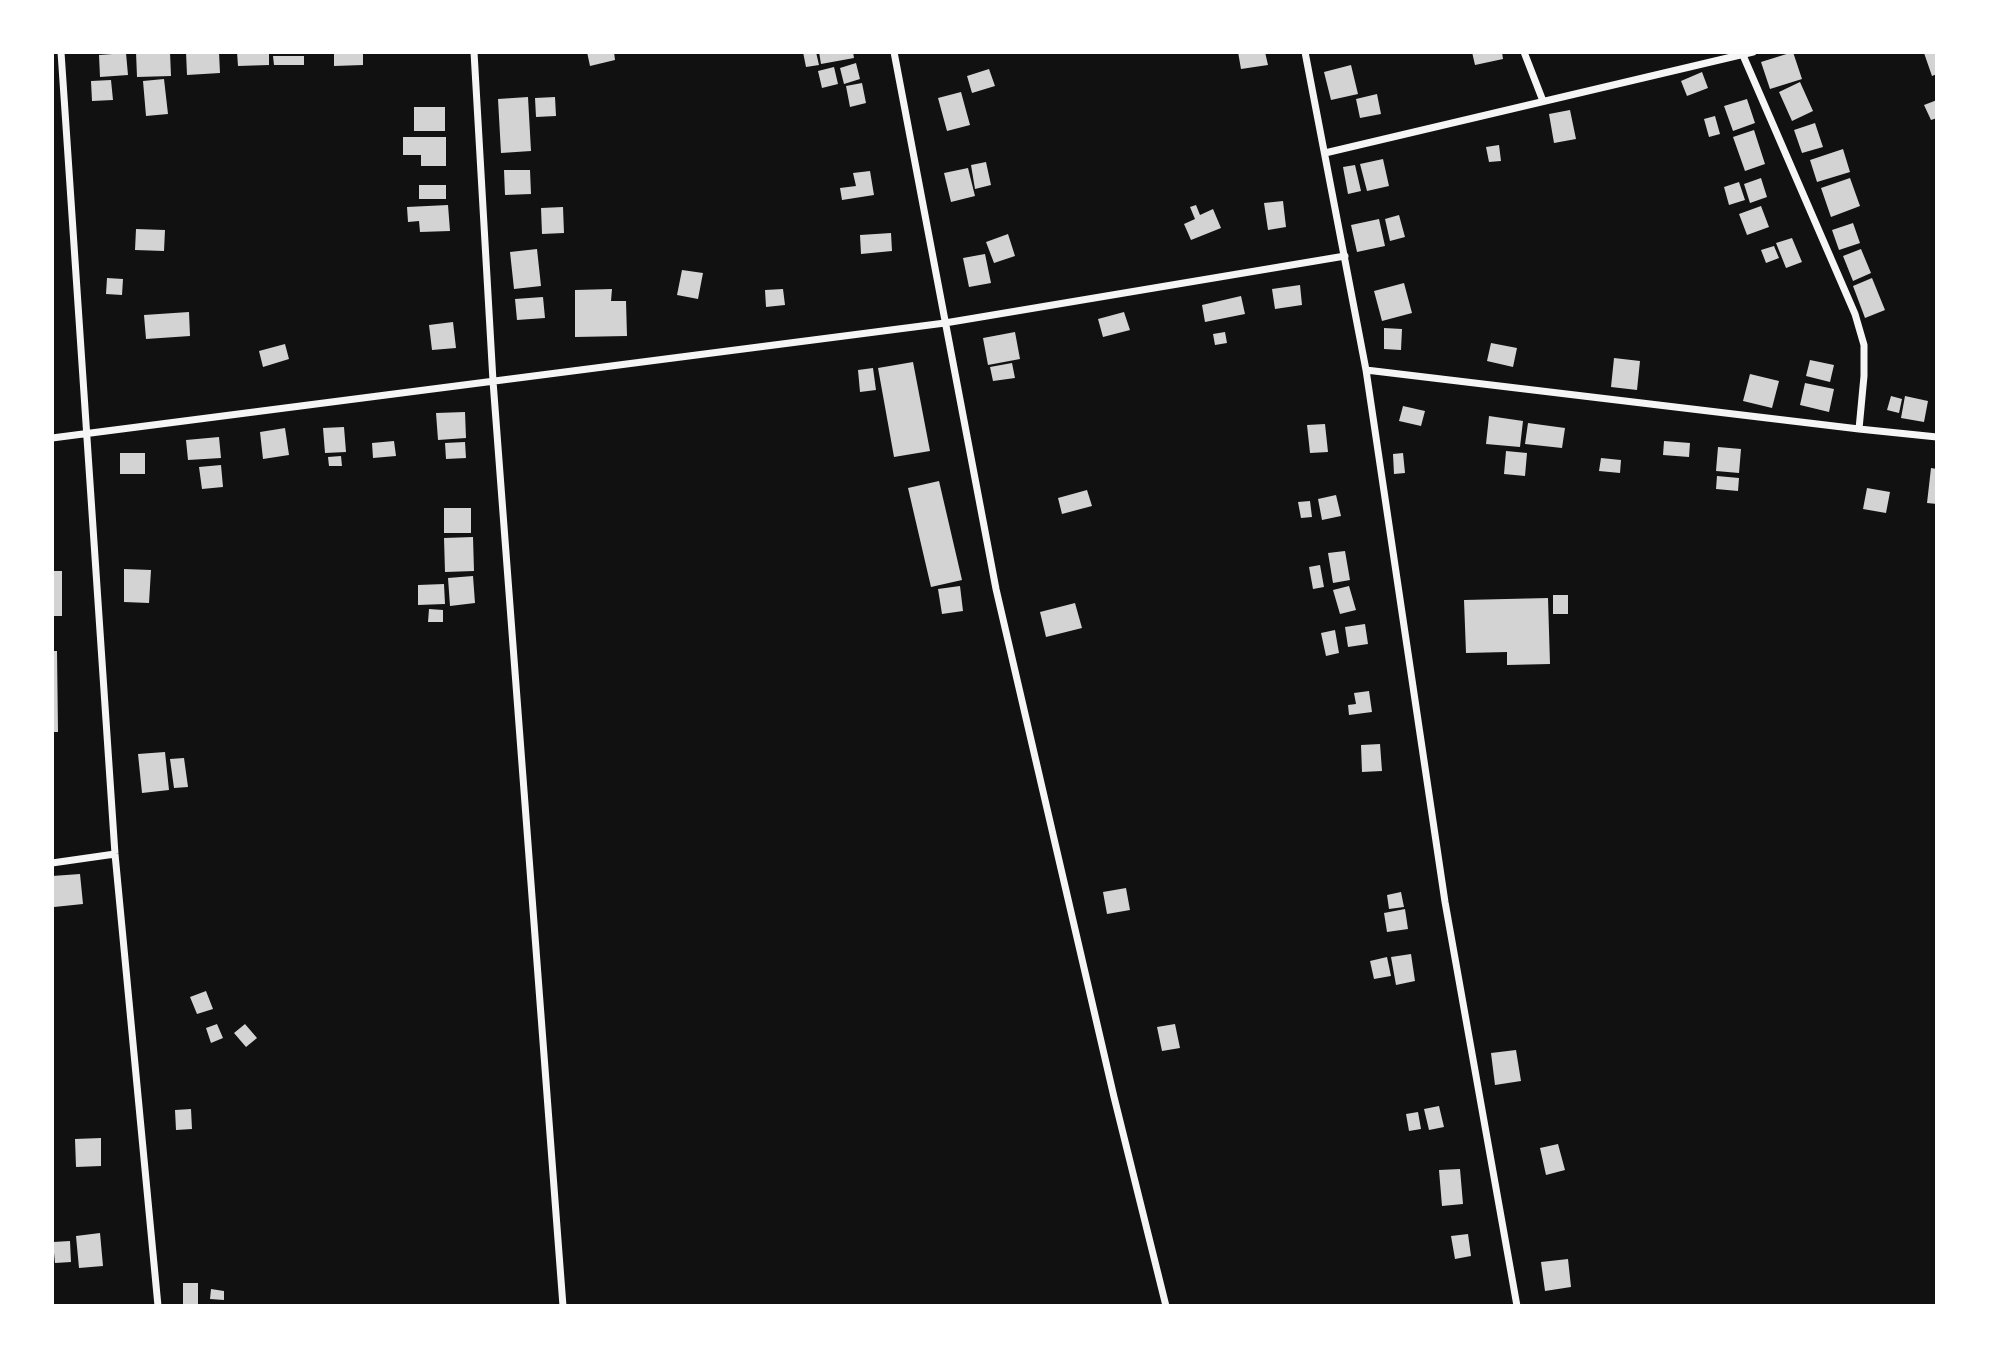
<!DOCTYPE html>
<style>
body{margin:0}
#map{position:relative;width:1989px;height:1358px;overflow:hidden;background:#111;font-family:Bitter,serif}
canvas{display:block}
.frame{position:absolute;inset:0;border:54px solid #fff;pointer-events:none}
</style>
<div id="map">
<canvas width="1989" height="1358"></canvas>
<div class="frame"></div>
</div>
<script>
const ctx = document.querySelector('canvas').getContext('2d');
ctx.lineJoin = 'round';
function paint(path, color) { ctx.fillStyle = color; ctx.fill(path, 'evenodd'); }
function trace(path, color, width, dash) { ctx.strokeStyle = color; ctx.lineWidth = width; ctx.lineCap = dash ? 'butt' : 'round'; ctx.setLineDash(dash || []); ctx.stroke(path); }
const building = new Path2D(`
 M136 52H170L171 76 137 77Z
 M186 52H219L220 73 187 75Z
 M237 52H269V65L238 66Z
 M334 52H363V65L334 66Z
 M587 52H614L615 60 590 66Z
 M803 52H816L819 65 806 67Z
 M819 52H853L854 58 821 64Z
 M1238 52H1265L1268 65 1241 69Z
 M1472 52H1502L1503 59 1475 65Z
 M1793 52 1802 79 1770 89 1761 62Z
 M1927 52H1937V74L1932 76 1924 53Z
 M126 53 128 75 100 77 99 55Z
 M273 56H304V65H274Z
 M856 63 860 79 844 84 840 68Z
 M1351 65 1358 94 1331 100 1324 72Z
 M834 67 838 84 822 88 818 71Z
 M989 69 995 86 972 93 967 76Z
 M1702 72 1708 88 1687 96 1681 81Z
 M164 79 168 114 146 116 143 81Z
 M111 80 113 100 92 101 91 81Z
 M1800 82 1813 111 1792 121 1779 92Z
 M862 83 866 103 850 107 846 86Z
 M961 92 970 125 947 131 938 98Z
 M1377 94 1381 114 1360 118 1356 99Z
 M528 97 531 151 501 153 498 99Z
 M555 97 556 116 536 117 535 98Z
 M1747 99 1755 123 1733 131 1724 106Z
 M1937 100V118L1931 120 1924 105Z
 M414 107H445V131H414Z
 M1570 110 1576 139 1554 143 1549 114Z
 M1715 116 1720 134 1709 137 1704 119Z
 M1815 123 1823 147 1802 153 1794 130Z
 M1754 130 1765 164 1745 171 1733 137Z
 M403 137H446V166H421V155H403Z
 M1499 145 1501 161 1489 162 1486 147Z
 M1843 149 1850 172 1817 182 1810 160Z
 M1383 159 1389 186 1367 191 1360 164Z
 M986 162 991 185 975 189 971 165Z
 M1355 165 1361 191 1348 194 1343 167Z
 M968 168 975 196 951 202 944 173Z
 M504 170H530L531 194 505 195Z
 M870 171 874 195 842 200 840 188 856 186 853 173Z
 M1761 178 1767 197 1750 203 1744 184Z
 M1850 178 1860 206 1831 217 1821 188Z
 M1739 182 1745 200 1729 205 1724 187Z
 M419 185H446V199H419Z
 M1283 201 1286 227 1268 230 1264 203Z
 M448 205 450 231 420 232 419 221 408 222 407 207Z
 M1196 205 1200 215 1213 209 1221 228 1191 240 1184 224 1195 219 1190 207Z
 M1761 206 1769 227 1747 235 1739 214Z
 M563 207 564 233 542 234 541 208Z
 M1399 215 1405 237 1390 241 1385 219Z
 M1379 219 1385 246 1357 252 1351 225Z
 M1853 223 1860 243 1839 250 1832 230Z
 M136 229 165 230 164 251 135 250Z
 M891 233 892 251 861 254 860 235Z
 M1008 234 1015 256 994 263 986 242Z
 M1792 238 1802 262 1786 268 1776 243Z
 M1774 246 1779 258 1766 263 1761 250Z
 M537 249 541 286 514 289 510 252Z
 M1861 249 1871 273 1853 281 1843 256Z
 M985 254 991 283 969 287 963 258Z
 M682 270 703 273 698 299 677 295Z
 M107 278 123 279 122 295 106 294Z
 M1872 278 1885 310 1865 318 1853 286Z
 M1404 283 1412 313 1382 321 1374 291Z
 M1300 285 1302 305 1275 309 1272 289Z
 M612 289 611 301H626L627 336 575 337V290Z
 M783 289 785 305 766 307 765 290Z
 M1241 296 1245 314 1205 322 1202 305Z
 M543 297 545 318 517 320 515 299Z
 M189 312 190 336 146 339 144 315Z
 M1124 312 1130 330 1103 337 1098 319Z
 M453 322 456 348 432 350 429 325Z
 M1384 328 1402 329 1401 350 1384 349Z
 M1015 332 1020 359 988 365 983 338Z
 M1225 332 1227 343 1215 345 1213 334Z
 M1491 343 1517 348 1513 367 1487 361Z
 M285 344 289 359 263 367 259 351Z
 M1614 358 1640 361 1637 390 1611 387Z
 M1810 360 1834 365 1830 382 1806 376Z
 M913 362 930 451 894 457 878 368Z
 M1012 363 1015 378 993 381 990 367Z
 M873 368 876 390 860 392 858 370Z
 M1750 374 1779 381 1772 408 1743 401Z
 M1805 383 1834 389 1829 412 1800 405Z
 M1891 396 1902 399 1899 413 1887 410Z
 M1905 396 1928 401 1924 422 1901 418Z
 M1403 406 1425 411 1421 426 1399 421Z
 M465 412 466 438 438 440 436 413Z
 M1489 416 1523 421 1520 447 1486 444Z
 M1528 423 1565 428 1562 448 1525 444Z
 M1325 424 1328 452 1310 453 1307 425Z
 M344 427 346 452 325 453 323 428Z
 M285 428 289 455 263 459 260 432Z
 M219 437 221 458 188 460 186 440Z
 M394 441 396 456 373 458 372 443Z
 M1664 441 1690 443 1689 457 1663 455Z
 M465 442 466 458 446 459 445 443Z
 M1718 447 1741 449 1739 473 1716 471Z
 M1506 451 1527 453 1525 476 1504 474Z
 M120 453H145V474H120Z
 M1403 453 1405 473 1394 474 1393 454Z
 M341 456 342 466H329L328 457Z
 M1601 458 1621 460 1620 473 1599 471Z
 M221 465 223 487 202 489 199 467Z
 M1931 468 1937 469V504L1927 503Z
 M1717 476 1739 478 1738 491 1716 489Z
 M939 481 962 580 931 587 908 488Z
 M1867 488 1890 492 1886 513 1863 509Z
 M1087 490 1092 506 1062 514 1058 498Z
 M1336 495 1341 516 1322 520 1318 499Z
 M1310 501 1312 517 1301 518 1298 502Z
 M444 508H471V533H444Z
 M473 537 474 571 445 572 444 538Z
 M1345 551 1350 580 1333 583 1328 553Z
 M1320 565 1324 587 1313 589 1309 567Z
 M124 569 151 570 149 603 124 602Z
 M52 571H62V616H52Z
 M473 576 475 603 450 606 448 578Z
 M444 584 445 604 418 605V585Z
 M960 586 963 611 942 614 938 589Z
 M1349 586 1356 610 1340 614 1333 590Z
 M1553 595H1568V614H1553Z
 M1548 598 1550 664 1507 665V652L1466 653 1464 600Z
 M1075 603 1082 628 1046 637 1040 612Z
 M429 609 443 610V622H428Z
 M1365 624 1368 644 1348 647 1345 627Z
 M1335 630 1339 653 1326 656 1321 633Z
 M52 651H57L58 732H52Z
 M1369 691 1372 712 1349 715 1348 705 1356 704 1354 693Z
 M1380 744 1382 771 1362 772 1361 745Z
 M165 752 169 790 142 793 138 754Z
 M184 758 188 787 174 788 170 759Z
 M80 874 83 904 54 907 52 876Z
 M1126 888 1130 910 1107 914 1103 892Z
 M1401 892 1404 907 1389 909 1387 895Z
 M1405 909 1408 929 1387 932 1384 913Z
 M1411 954 1415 981 1396 985 1391 957Z
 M1387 957 1391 976 1374 979 1370 961Z
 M206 991 213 1009 197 1014 190 997Z
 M217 1024 223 1038 211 1043 206 1028Z
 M245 1024 257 1038 246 1047 234 1033Z
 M1175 1024 1180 1048 1162 1051 1157 1027Z
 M1516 1050 1521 1081 1495 1085 1491 1053Z
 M1439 1106 1444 1127 1429 1130 1424 1109Z
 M191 1109 192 1129 176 1130 175 1110Z
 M1418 1112 1421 1129 1409 1131 1406 1114Z
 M101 1138V1166L76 1167 75 1139Z
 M1558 1144 1565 1170 1546 1175 1540 1148Z
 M1460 1169 1463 1204 1442 1206 1439 1170Z
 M100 1233 103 1266 79 1268 76 1236Z
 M1468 1234 1471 1256 1455 1259 1451 1236Z
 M70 1241 71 1262 55 1263 53 1242Z
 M1568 1259 1571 1287 1545 1291 1541 1262Z
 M183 1283H198V1306H183Z
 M211 1289 224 1291V1300L210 1299Z`);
const minor = new Path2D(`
 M61 52 115 854 158 1306
 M474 52 493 381 563 1306
 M894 52 996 589 1114 1097 1166 1306
 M1305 52 1366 370 1445 902 1517 1306
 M1524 52 1543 101
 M1742 53 1855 314 1864 345V376L1859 429
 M1325 153 1753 52
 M1366 370 1859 429 1937 437
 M52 438 945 323 1345 256
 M52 863 115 854`);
paint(building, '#d3d3d3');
trace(minor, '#f5f5f5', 7);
</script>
